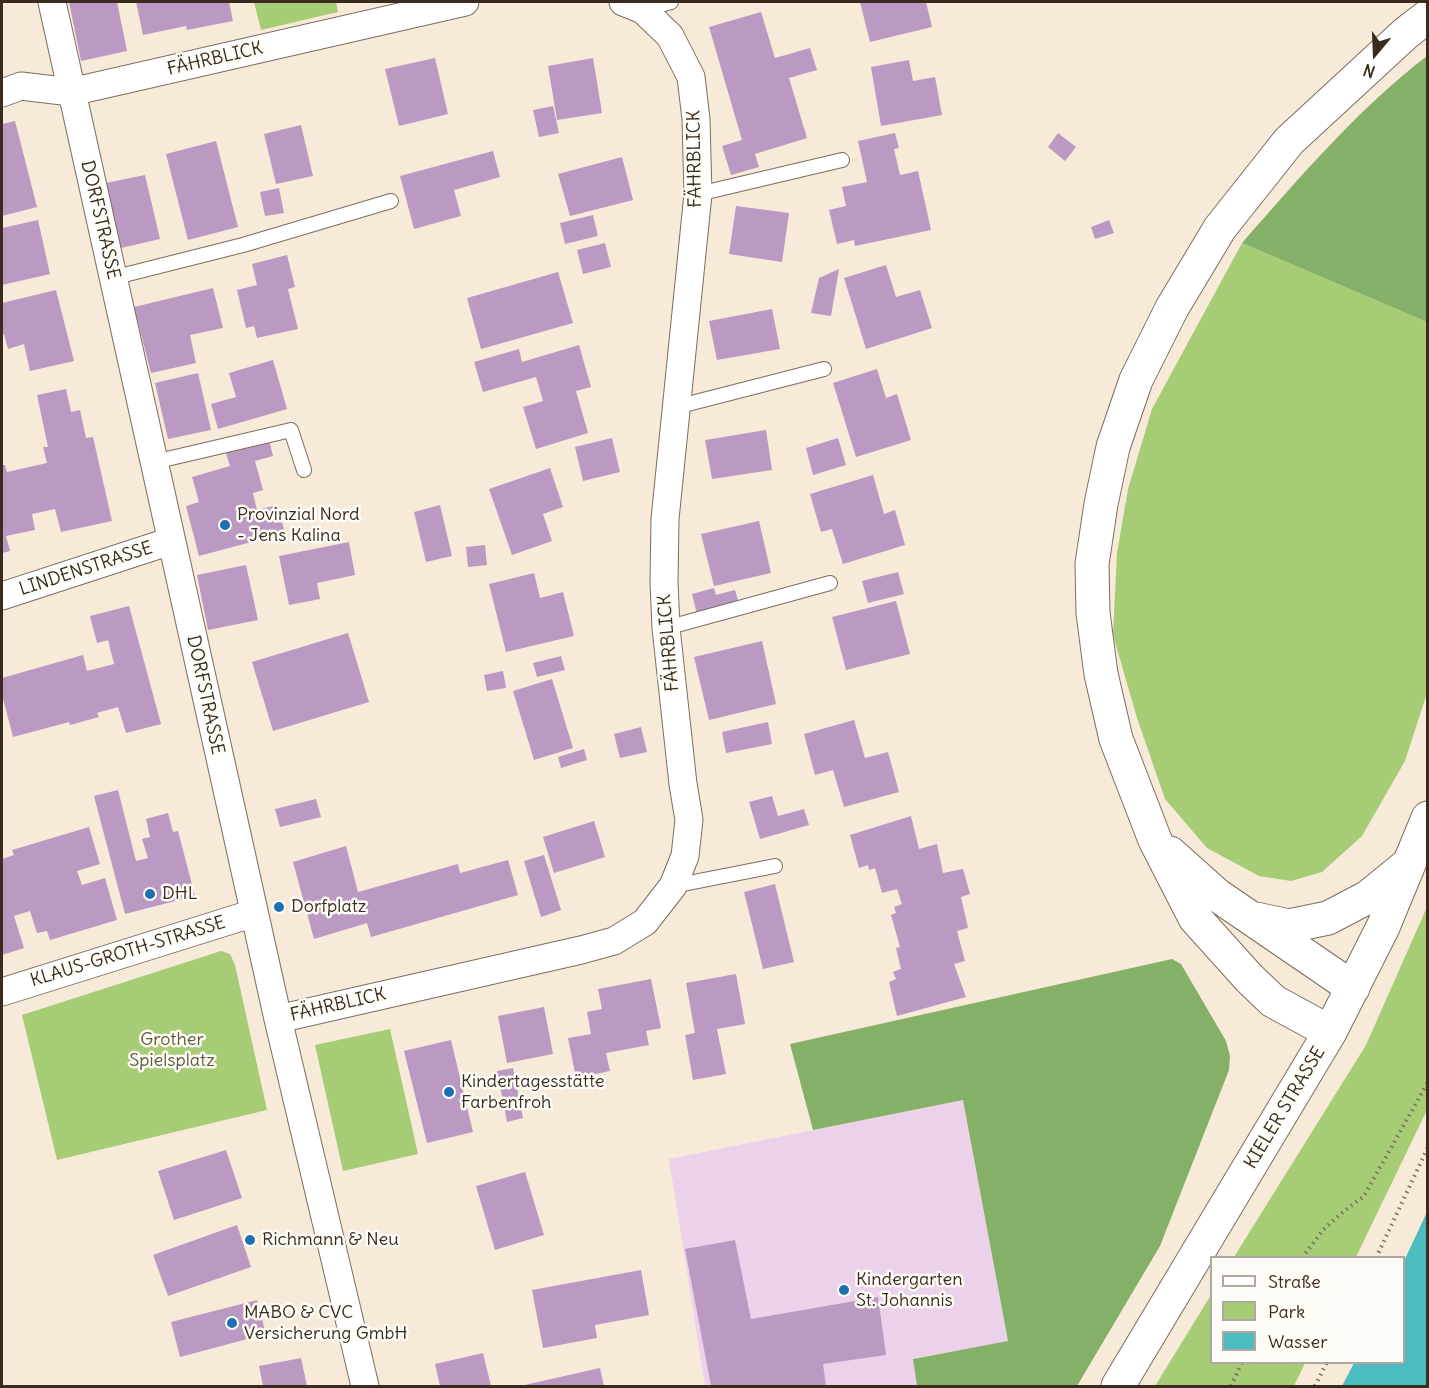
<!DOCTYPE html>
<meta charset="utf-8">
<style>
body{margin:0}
#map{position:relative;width:1429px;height:1388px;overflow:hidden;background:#f8ead8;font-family:Delius,sans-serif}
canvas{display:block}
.frame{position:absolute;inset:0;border:3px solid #3b2a1e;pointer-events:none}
.legend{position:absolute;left:1210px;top:1256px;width:195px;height:108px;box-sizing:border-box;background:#fdfcf7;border:2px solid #afa8a0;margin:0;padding:8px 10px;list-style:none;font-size:18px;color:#3b2a1e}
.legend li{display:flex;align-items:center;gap:12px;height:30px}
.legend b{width:30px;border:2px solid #afa8a0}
.north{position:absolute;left:1345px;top:24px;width:60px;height:60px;-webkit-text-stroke:4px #fdfcf7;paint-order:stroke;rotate:199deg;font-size:16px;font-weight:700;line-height:24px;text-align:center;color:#3b2a1e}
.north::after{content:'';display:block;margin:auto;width:21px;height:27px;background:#3b2a1e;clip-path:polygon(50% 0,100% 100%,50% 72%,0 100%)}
</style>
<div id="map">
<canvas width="1429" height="1388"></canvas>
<div class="frame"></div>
<ul class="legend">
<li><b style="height:8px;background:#fff"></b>Straße</li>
<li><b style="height:16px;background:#a6cc76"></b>Park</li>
<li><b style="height:16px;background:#4dbcc1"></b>Wasser</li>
</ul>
<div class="north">N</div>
</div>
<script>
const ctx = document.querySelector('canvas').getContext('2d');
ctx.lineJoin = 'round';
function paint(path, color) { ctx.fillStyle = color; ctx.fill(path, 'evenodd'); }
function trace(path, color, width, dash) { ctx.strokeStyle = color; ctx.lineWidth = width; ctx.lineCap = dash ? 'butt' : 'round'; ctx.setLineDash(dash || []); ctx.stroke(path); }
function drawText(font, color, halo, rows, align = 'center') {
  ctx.font = font + ' Delius,sans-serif'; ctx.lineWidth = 5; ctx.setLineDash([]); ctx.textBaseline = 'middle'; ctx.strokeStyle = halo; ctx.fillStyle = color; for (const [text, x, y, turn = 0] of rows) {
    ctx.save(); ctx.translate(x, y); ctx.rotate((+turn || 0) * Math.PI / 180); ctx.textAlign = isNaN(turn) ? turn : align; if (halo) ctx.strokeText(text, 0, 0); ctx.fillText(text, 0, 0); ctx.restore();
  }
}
const built = new Path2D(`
 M963 1100 1008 1342 913 1358 917 1386H705L669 1159Z`);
const green = new Path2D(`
 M254 2H336L338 12 261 30Z
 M1242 243 1427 322V693L1405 761 1362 836 1322 872 1291 881 1259 876 1207 848 1165 799 1137 718 1113 635 1117 553 1128 489 1152 409Z
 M1427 907V1110L1356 1257H1234L1366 1045Z
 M221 951 230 954 235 965 267 1110 57 1160 22 1015Z
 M390 1029 418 1154 343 1171 315 1045Z
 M1211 1295 1212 1362 1305 1363 1294 1386H1155Z`);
const forest = new Path2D(`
 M1427 56V322L1242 243C1300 177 1358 109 1427 56Z
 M1172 959 1181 964 1226 1041 1230 1056 1229 1070 1160 1246 1077 1386H917L913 1359 1008 1341 963 1100 813 1130 790 1044Z`);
const water = new Path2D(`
 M1427 1212V1386H1342L1354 1363 1404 1362V1261Z`);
const building = new Path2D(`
 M69 2H117L127 51 81 61Z
 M136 2H229L233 21 187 30 186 26 143 35Z
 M860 2H926L932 27 870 42Z
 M761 12 775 58 810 48 817 70 789 78 807 138 755 154 759 167 731 175 722 146 742 140 709 27Z
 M435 58 448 114 399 126 385 69Z
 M593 58 602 113 557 120 548 66Z
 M909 60 913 81 935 77 942 115 881 126 871 67Z
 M553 106 559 133 539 137 533 110Z
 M15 121 37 207 2 216V124Z
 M301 125 313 176 276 184 264 134Z
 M895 133 899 148 894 149 900 175 918 171 931 230 855 246 854 240 837 244 829 210 846 206 842 187 867 182 858 141Z
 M1058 133 1076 147 1065 161 1048 147Z
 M216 141 238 227 188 240 166 154Z
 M493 151 500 177 454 190 461 216 414 229 400 176Z
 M622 157 633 200 570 216 558 174Z
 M145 175 160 239 121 248 106 183Z
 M279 188 284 213 265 216 260 192Z
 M736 206 789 213 782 262 729 254Z
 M593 215 598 236 565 244 560 223Z
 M38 220 50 274 2 285V228Z
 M1109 220 1114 233 1095 239 1091 227Z
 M605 243 611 267 583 274 577 250Z
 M287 255 295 287 288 289 298 329 257 338 254 326 246 328 237 290 257 285 252 264Z
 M886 265 896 297 920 290 932 328 866 349 844 278Z
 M839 269 831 316 811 313 819 278Z
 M558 272 573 323 481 349 467 298Z
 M213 288 223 328 190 335 196 363 151 373 134 307Z
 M56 290 74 361 30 371 24 344 8 349 4 334 2 335V303Z
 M772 309 780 349 717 360 709 321Z
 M579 345 591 387 576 391 588 433 536 449 523 407 543 401 536 377 483 392 474 362 519 349 522 362Z
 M273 360 287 409 218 429 211 404 236 397 229 373Z
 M877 369 886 398 897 394 911 440 856 457 833 383Z
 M198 373 211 430 168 439 155 383Z
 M66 389 71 412 80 410 86 438 93 437 112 521 61 532 55 509 32 514 35 530 6 536 10 551 2 553V465H5L7 472 47 463 43 447H48L37 395Z
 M766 430 772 470 712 479 705 440Z
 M612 438 620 472 583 481 575 447Z
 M838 438 846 465 813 475 806 448Z
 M269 439 273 456 255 461 263 490 253 493 257 510 277 505 285 533 199 556 186 506 199 502 192 477 230 466 225 450Z
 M550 468 563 507 543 514 552 541 512 555 489 489Z
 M873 475 884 514 895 510 905 545 843 564 832 529 821 532 810 494Z
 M440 505 452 556 426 562 414 512Z
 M759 521 771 573 714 586 701 534Z
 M349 542 355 575 317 583 320 599 289 605 279 556Z
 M485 545 487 565 468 567 466 547Z
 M246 565 258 620 208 630 197 575Z
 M898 572 904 594 868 603 862 581Z
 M534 573 540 598 563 592 574 636 506 652 489 584Z
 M714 588 716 595 735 590 739 603 697 614 692 594Z
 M896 601 910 654 846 670 832 617Z
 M129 606 161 724 126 733 118 707 97 713 99 717 70 725 69 722 13 737 2 695V678L83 655 87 671 114 664 108 640 97 643 90 616Z
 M348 633 369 702 273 731 252 662Z
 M762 641 776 704 709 720 694 657Z
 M561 656 565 670 537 677 533 663Z
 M503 671 506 688 487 691 484 675Z
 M552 679 573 748 534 760 513 691Z
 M854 720 865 758 888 752 899 792 844 807 833 770 815 775 804 734Z
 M768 722 772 744 726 753 722 732Z
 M641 727 647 752 620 758 614 734Z
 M584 749 587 760 561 768 558 757Z
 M118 790 136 861 148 858 142 839 150 837 146 819 168 813 173 832 178 831 195 896 125 914 94 796Z
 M772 796 778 816 804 809 809 825 760 839 749 802Z
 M316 799 321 817 280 827 275 809Z
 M911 816 919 849 937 844 943 873 963 869 970 894 961 897 968 928 957 931 965 961 954 964 966 997 897 1016 889 982 896 979 893 972 901 969 896 948 900 947 891 915 896 913 894 907 902 904 897 889 882 893 875 868 869 870 868 865 859 868 850 835Z
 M594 821 605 857 554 873 543 837Z
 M89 827 100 864 77 871 82 885 105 878 117 920 50 940 47 931 37 933 30 911 14 916 24 948 2 955V859L14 855 12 850Z
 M346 846 358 892 458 864 460 873 508 860 518 895 371 937 367 923 314 939 293 862Z
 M544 855 561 910 541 917 524 861Z
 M775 884 794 962 763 969 744 892Z
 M736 974 745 1024 717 1029 726 1074 693 1080 685 1035 695 1033 686 983Z
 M651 979 661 1028 646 1031 649 1045 606 1053 610 1071 576 1078 568 1038 591 1034 587 1012 602 1009 598 989Z
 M544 1007 553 1054 507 1063 498 1016Z
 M451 1040 473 1132 427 1143 404 1051Z
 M513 1068 523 1118 507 1122 497 1071Z
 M226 1150 242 1198 174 1220 158 1171Z
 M525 1172 544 1235 495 1250 476 1186Z
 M237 1225 251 1267 168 1296 153 1255Z
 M735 1240 751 1319 878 1297 886 1355 823 1364 826 1386H711L685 1249Z
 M641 1270 649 1315 595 1325 597 1338 543 1348 532 1290Z
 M257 1300 266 1334 180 1357 171 1322Z
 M483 1353 491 1386H440L435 1364Z
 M301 1358 307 1386H263L259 1366Z
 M600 1368 604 1386H520Z`);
const path = new Path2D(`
 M1302 1258 1323 1230 1343 1212 1364 1196 1428 1082
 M1376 1258 1428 1147
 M1231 1386 1242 1362
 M1315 1386 1327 1362`);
const service = new Path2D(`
 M643 10 671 2
 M698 194 842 160
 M112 278 243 245 391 201
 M676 407 824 369
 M154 462 291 430 304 470
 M666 628 830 583
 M673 886 775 866`);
const minor = new Path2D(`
 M52 2 278 1019 365 1386
 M2 93 21 86 71 92 465 2
 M2 596 171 541
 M2 992 254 913
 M278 1019 581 950 614 941 645 922 673 886 685 856 689 820 683 784 666 628 664 582 665 519 698 194 696 119 691 77 670 36 643 10 623 2`);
const secondary = new Path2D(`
 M1170 853 1217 895 1353 988
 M1256 919 1289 926 1328 918 1368 897 1406 866
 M1330 1032 1273 1001 1249 978 1195 918 1155 840 1116 739 1101 674 1093 613 1092 564 1101 504 1113 447 1136 380 1172 308 1220 228 1289 141 1406 33 1428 16
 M1118 1386 1330 1032 1383 927 1428 818`);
const markers = [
 [225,525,6,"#1f6fb2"],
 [150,894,6,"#1f6fb2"],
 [279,907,6,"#1f6fb2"],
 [449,1092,6,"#1f6fb2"],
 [250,1240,6,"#1f6fb2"],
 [844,1290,6,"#1f6fb2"],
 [232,1323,6,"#1f6fb2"]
];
const streetNames = [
 ["FÄHRBLICK",215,59,-13],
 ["FÄHRBLICK",695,159,-91],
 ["DORFSTRASSE",100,220,77],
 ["LINDENSTRASSE",86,569,-18],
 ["FÄHRBLICK",669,643,-95],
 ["DORFSTRASSE",205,695,78],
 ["KLAUS-GROTH-STRASSE",128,952,-17],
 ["FÄHRBLICK",338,1005,-13],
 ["KIELER STRASSE",1285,1108,-59]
];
const poiNames = [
 ["Provinzial Nord",237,515],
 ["- Jens Kalina",237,536],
 ["DHL",162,894],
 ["Dorfplatz",291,907],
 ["Kindertagesstätte",461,1082],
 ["Farbenfroh",461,1103],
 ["Richmann & Neu",262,1240],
 ["Kindergarten",856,1280],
 ["St. Johannis",856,1301],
 ["MABO & CVC",244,1313],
 ["Versicherung GmbH",244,1334]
];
const parkNames = [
 ["Grother",172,1040],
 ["Spielsplatz",172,1061]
];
paint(built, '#ecd1ea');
paint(green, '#a6cc76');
paint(forest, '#84b067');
paint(water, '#4dbcc1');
paint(building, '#ba9ac3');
trace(service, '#7d6d5f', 16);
trace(minor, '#7d6d5f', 29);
trace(secondary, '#7d6d5f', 35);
trace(path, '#7d6d5f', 4, [1.5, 4.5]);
trace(service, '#fff', 14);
trace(minor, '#fff', 27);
trace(secondary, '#fff', 33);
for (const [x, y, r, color] of markers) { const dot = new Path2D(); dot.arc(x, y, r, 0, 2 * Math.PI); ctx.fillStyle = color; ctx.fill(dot); trace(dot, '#fdfcf7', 2); }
drawText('18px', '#3b2a1e', '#fdfcf7', streetNames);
drawText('18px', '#3b2a1e', '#fdfcf7', poiNames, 'left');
drawText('18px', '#5b5b38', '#fdfcf7', parkNames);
</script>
